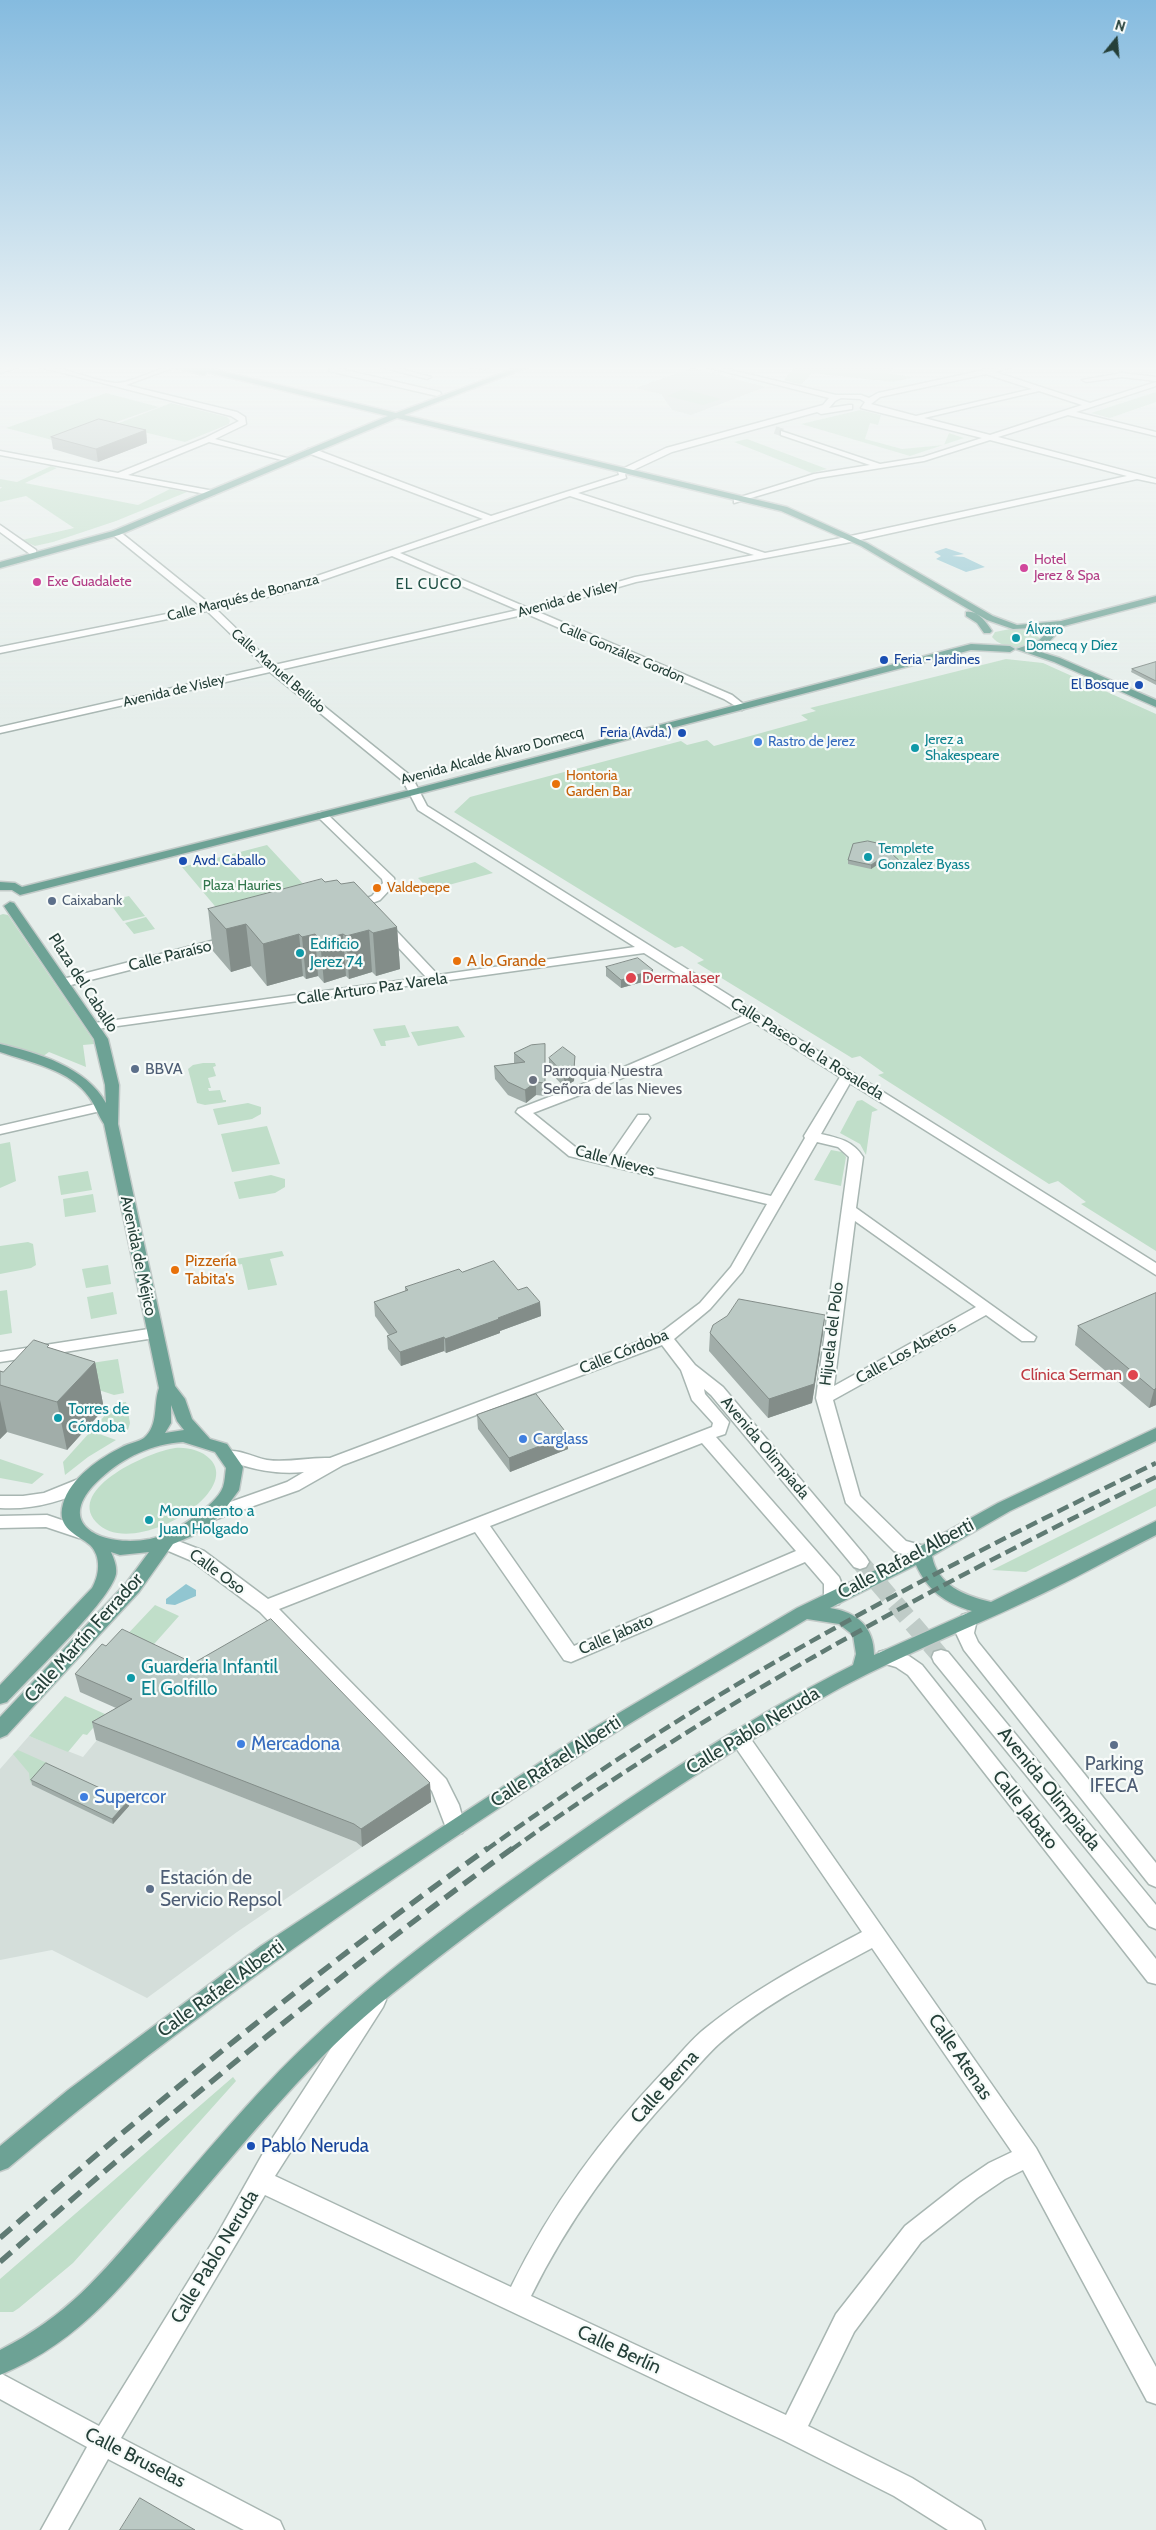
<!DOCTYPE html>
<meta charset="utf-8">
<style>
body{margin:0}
#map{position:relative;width:1156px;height:2530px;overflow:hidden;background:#e6eeeb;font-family:Cabin,sans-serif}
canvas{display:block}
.north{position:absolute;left:1091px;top:15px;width:50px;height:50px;-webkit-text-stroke:4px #f7fbf9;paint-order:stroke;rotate:17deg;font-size:14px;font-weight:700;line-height:20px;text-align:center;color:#254039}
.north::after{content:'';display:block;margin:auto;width:18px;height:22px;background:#254039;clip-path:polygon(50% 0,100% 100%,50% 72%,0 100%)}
</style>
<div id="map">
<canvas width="1156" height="2530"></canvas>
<div class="north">N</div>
</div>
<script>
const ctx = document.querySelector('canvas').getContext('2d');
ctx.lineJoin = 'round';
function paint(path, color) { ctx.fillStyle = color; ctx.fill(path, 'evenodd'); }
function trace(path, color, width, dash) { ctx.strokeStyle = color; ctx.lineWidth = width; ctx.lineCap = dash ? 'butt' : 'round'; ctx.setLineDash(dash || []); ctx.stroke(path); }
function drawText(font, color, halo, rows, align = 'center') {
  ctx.font = font + ' Cabin,sans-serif'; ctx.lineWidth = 4.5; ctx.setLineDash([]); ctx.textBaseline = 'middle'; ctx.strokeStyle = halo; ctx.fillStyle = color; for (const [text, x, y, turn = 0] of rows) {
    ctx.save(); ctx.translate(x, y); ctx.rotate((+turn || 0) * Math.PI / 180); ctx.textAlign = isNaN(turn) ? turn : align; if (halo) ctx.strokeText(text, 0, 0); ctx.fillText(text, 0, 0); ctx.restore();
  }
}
const built = new Path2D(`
 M693 368 766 387 691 415 672 410 661 394 635 388Z
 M29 1736 83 1757 97 1740 356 1842 362 1847 237 1932 147 1998 52 1950 0 1960V1769Z`);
const green = new Path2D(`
 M795 367H894L889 374 914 377 893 382 812 373 801 385 784 380Z
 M684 389 721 399 703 405 667 396Z
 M1156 392V402L1110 418 1091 413Z
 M106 393 159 407 60 442 6 428Z
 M171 403 227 417 230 420 229 424 185 442 114 425Z
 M860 410 881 415 878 425 870 423 865 439 902 449 944 445 949 433 964 438 910 456 801 424Z
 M747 439 827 469 812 473 734 442Z
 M51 466 57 468 25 483 138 505 170 489 187 492 116 521 53 542 35 546 22 540 74 528 26 496 0 502V489L2 487H0V479L17 482Z
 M1015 628 1035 633 1040 639C1031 652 1001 649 992 637L995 632Z
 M1006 659 1043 663 1156 714V1251L1081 1204 1086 1202 1058 1181 1049 1184 878 1075 884 1073 860 1056 852 1058 697 963 704 960 682 946 675 948 454 812 470 797 681 741 687 745 707 740 714 746 808 720 801 715 816 711 810 708Z
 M267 845 319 901 230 924 182 867Z
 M475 862 493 873 430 890 418 878Z
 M129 896 145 916 123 921 108 901Z
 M3 914 8 915 93 1040 94 1044 83 1045 86 1067 49 1052 42 1057 0 1043V915Z
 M146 917 155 929 134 934 125 923Z
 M405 1025 410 1037 385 1041 386 1046H381L373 1029Z
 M458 1026 465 1037 418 1046 411 1032Z
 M203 1063H215L216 1066 213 1067 216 1076 208 1078 211 1088H208L209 1091 220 1090 223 1100H226V1102L205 1105 197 1103 188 1069 193 1065Z
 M862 1100 878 1110 872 1112 866 1155 860 1144 840 1133 857 1101Z
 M248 1103 261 1107V1114L252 1119 218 1125 213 1109Z
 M267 1126 280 1164 232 1172 221 1134Z
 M10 1142 16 1181 0 1188V1144Z
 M831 1150 842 1152 846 1157 841 1186 814 1180Z
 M88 1171 92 1190 61 1195 58 1176Z
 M271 1175 285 1179V1187L275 1193 239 1199 234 1182Z
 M93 1194 96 1212 65 1217 63 1199Z
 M28 1242 33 1244 36 1265 31 1268 0 1274V1246Z
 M282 1251 284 1256 270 1259 277 1285 248 1290 242 1264 232 1266 230 1260Z
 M108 1265 111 1284 86 1288 82 1269Z
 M7 1290 12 1333 0 1335V1291Z
 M113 1292 117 1314 91 1319 87 1297Z
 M118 1359 124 1393 114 1395 56 1376 65 1367Z
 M126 1402 130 1423 128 1430 100 1421 116 1403Z
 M91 1431 116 1440 88 1457 65 1475 63 1462Z
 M175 1448C187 1447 201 1450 210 1459 244 1493 130 1561 96 1522 66 1488 151 1451 175 1448Z
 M0 1459 44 1474 32 1484 0 1478Z
 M1156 1488V1506L1026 1572 992 1570Z
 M155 1605 179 1616 147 1652 122 1640Z
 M65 1696 105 1714 87 1735 83 1734 68 1752 29 1736Z
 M18 1750 47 1763 30 1783 29 1773 13 1754Z
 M233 2077 236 2081 73 2263 19 2308 13 2312H0V2279Z`);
const water = new Path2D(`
 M946 548 964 554 952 556 964 557 985 567 966 572 936 559 941 556 934 552Z
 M186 1584 196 1590V1596L175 1605 166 1604V1599Z`);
const minorTunnelFar1 = new Path2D(`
 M775 430 784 433`);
const minorTunnel = new Path2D(`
 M860 1562 941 1657`);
const minor = new Path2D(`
 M7 367H18L0 373V369Z
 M40 367C66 366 90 381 116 383 132 384 156 367 175 367L126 385 237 412 245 417 246 424 215 439 294 460 290 462 209 442 128 475 214 491V495H211L0 455V451L118 473 205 438 239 421 231 416Z
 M332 367 440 392 441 394 437 396 329 371Z
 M381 367H393L431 377 427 379Z
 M470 367H489L485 369Z
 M707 367H718L836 395H861L869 398 878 393 998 367H1011L995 372 1090 403 1156 382V386L1076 412 1156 432V436L1068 415 998 437 1156 479V483L1137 479 846 543 636 582 536 611 732 695 747 707 742 710 724 699 527 614 279 670 412 777 427 806 1156 1263V1275L850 1083 821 1134C839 1138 853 1141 863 1157L856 1208 1036 1337 1034 1341H1022L986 1315 833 1400 860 1496 906 1541 928 1547 931 1552 928 1557H911L894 1551 846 1503 816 1398 849 1157 838 1147 817 1142 742 1272 710 1309 674 1339 695 1365 723 1387 866 1557 869 1562 866 1567 860 1569 854 1567 711 1395 704 1389 705 1394 729 1422 725 1434 716 1437 839 1577C843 1585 843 1596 839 1604L833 1606 827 1604 824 1599V1584L805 1562 571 1662 564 1660 475 1532 279 1609 446 1779 459 1805 465 1827 462 1833 455 1835 448 1833 432 1791 260 1612 192 1561 159 1547 156 1542 159 1537 165 1536 204 1551 268 1599 712 1427 713 1423 692 1400 681 1370 662 1345 343 1465 299 1490 208 1522 202 1520 199 1516 202 1512 287 1482 304 1472C276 1475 252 1469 225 1460L223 1456 225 1452C238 1448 254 1458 267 1460 288 1463 309 1457 330 1458L659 1334 700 1303 731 1267 767 1204 569 1156 516 1112 518 1109 601 1077 743 1016 644 953 89 1030 88 1027 89 1024 94 1023 426 977 380 928 378 925 384 921 388 922 438 975 635 947 418 810 403 781 270 672 0 733V727L265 667 207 611 0 653V647L202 607 113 535V531H119L211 605 282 588 483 519 308 453V449H314L491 516 619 475 618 471 666 448 823 405 829 398ZM986 374 1032 389 916 416 871 404 880 397ZM1039 391 1082 405 990 435 924 418ZM841 398 860 399 865 402 861 408 982 438 923 457 880 464 781 431V435L870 465 814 474 734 499V503L818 478 924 461 990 440 1127 476 846 537 765 553 578 493 626 478 625 474 672 452 817 412 821 414 852 409V405H849L829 408 835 401ZM570 496 754 555 635 577 528 608 400 553ZM392 556 518 610 274 665 216 609 288 592ZM752 1021 840 1077 804 1136 805 1138 771 1196 621 1160 650 1118 648 1115H638L609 1157 579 1150 533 1113 611 1083ZM855 1221 976 1307 834 1386ZM702 1443 796 1551 574 1646 490 1526Z
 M1122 373 1156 377V381L1122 377 1086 382 1082 380Z
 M0 525 36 550V554H30L0 532Z
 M322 812 326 813 394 878 395 884 380 900 352 911 346 907 372 896 383 883 382 879 318 817V813Z
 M231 936 235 937 237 940 235 943 63 987 57 983 59 980Z
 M100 1103 107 1107 105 1110 0 1134V1126Z
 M155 1328 161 1329 163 1333 161 1337 0 1362V1352Z
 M86 1476 92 1478 94 1482 92 1486C63 1502 33 1510 0 1508V1496H23L44 1493Z
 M47 1515 85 1528 88 1532 85 1536 79 1538 46 1527 0 1528V1516Z
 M968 1613 974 1615 977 1620 974 1633 978 1642 1156 1863V1887L1149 1884 964 1650 956 1633 962 1615Z
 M886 1650 909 1656 922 1665 1156 1959V1984L1148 1982 908 1675 896 1667 879 1662 877 1657 879 1652Z
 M941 1650 948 1652 1156 1905V1929L1149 1926 934 1662 932 1657 934 1652Z
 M739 1729 746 1732 1036 2148 1156 2367V2404L1147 2401 1023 2170 1005 2179 977 2198 921 2242 854 2332 808 2426 912 2478 981 2521 985 2530H948L894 2496 783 2440 265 2195 121 2438 280 2521 284 2530H244L108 2459 68 2530H41L87 2447 0 2399V2373L99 2426 217 2235 266 2148 367 1993 375 1990 383 1993 386 2000 383 2007 275 2176 511 2287C551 2205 602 2137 664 2071 678 2057 691 2039 707 2027 754 1989 808 1961 862 1932L732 1742 729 1737 732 1732ZM872 1948 1012 2152 989 2163 961 2182 905 2226 836 2314 786 2415 531 2296C569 2219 621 2149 680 2086 693 2072 706 2055 721 2042 766 2003 820 1976 872 1948Z`);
const major = new Path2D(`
 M172 367H203L396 413 519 367H528L404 415 787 507 867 543 993 616 1017 625 1061 621 1156 596V602L1064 626 1048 643 1034 650 1060 658 1156 700V707L1054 662 1016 649 1037 642 1053 627 1013 629 987 620 861 546 781 511 397 418 119 535 0 568V562L113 531 388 416 207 372 204 375Z
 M966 612C978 610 986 622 992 631L990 633H984L977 623 966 616Z
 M971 644 1010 646 1015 649 1010 652 971 650 418 794 20 895 12 890H0V882L15 883 22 887 410 790Z
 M10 902 14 903 108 1039 119 1085 118 1124 175 1386 185 1399 192 1419 210 1439 227 1444 243 1467 239 1490 219 1517 192 1536 173 1544 139 1592 7 1735 0 1738V1717L127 1582 149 1552 120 1555 111 1552C114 1559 117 1566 116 1574 111 1600 29 1678 7 1702L0 1704V1685L92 1588C99 1576 102 1557 90 1545 77 1534 56 1529 63 1504 70 1478 100 1458 122 1447 129 1443 139 1442 144 1438 159 1425 153 1405 159 1388L104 1124C98 1115 95 1105 89 1097 71 1070 29 1062 0 1052V1044C38 1053 86 1067 106 1103L105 1085 94 1039 4 906ZM171 1405 177 1421 184 1430 165 1433 171 1423ZM183 1442 215 1452 226 1468C225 1474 225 1481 223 1487 219 1498 206 1508 197 1515 183 1525 167 1535 150 1539 104 1548 49 1525 101 1478 124 1457 152 1444 183 1442Z
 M1156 1428V1441L1010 1511 932 1556C937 1585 965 1596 991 1602L1156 1521V1535C1113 1557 1071 1581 1027 1601 957 1634 884 1662 817 1701 668 1787 527 1887 393 1993 313 2056 249 2138 183 2214 126 2280 83 2341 0 2375V2350C68 2316 100 2275 148 2220 200 2160 254 2093 312 2039 391 1965 480 1901 570 1839 661 1776 754 1715 853 1665L856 1654 853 1635 839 1624 807 1619C737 1661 666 1700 597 1744 394 1875 194 2012 8 2168L0 2171V2146L68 2090 261 1946 585 1733 797 1608 892 1562 998 1503ZM916 1565C928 1591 945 1603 972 1611L874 1655C874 1627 857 1612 830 1608Z`);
const railFar1 = new Path2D(`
 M486 1850C578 1784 672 1722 770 1665 895 1592 1026 1527 1156 1463
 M511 1850C714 1704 932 1587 1156 1477`);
const rail = new Path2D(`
 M0 2238C157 2101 318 1969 488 1848
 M0 2262C165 2117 334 1977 513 1848`);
const wall = new Path2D(`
 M146 430 147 443 98 462 53 449 51 437Z
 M1156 662V685L1131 672 1132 669Z
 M853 844 902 863 901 867 880 863 871 869 848 864V860Z
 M325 882 341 884 397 927 400 969 376 976 372 972 349 979 346 976 324 983 318 976 306 979 303 976 267 986 251 966 231 972 213 951 208 909Z
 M606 967 653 970V979L621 988 606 976Z
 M545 1044V1096L536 1095 526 1103 508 1095 495 1079 494 1066 514 1063V1053Z
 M549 1058 575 1069 574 1081 564 1087 549 1071Z
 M462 1272 518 1290 540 1302 541 1316 500 1331V1333L446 1353 444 1351 401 1366 388 1349 387 1336 389 1335 375 1316 374 1302 405 1291V1287Z
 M1156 1293V1405L1149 1408 1075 1345 1078 1326Z
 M710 1333H823L812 1403 768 1418 709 1351Z
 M50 1348 95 1362 104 1409 67 1450 7 1432 0 1439V1371L3 1372Z
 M477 1415 568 1435V1449L510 1472 478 1429Z
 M75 1674 430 1783 431 1802 362 1847 356 1842 96 1740 92 1722 116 1708 80 1692Z
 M31 1780 129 1806 113 1824 32 1785Z`);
const shadedWall = new Path2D(`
 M146 430 147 443 98 462 96 449Z
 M880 859V863L871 869V865Z
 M246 924 251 966 231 972 226 929Z
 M397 927 400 969 376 976 373 933Z
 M369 930 372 972 349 979 346 936Z
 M299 934 303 976 267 986 263 944Z
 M315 934 318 976 306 979 302 937Z
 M343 934 346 976 324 983 320 940Z
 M653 970V979L621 988V980Z
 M575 1056 574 1081 564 1087V1074Z
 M536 1082V1095L526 1103 525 1090Z
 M540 1302 541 1316 500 1331V1333L446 1353 445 1339 498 1318Z
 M825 1315 823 1333 812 1403 768 1418 769 1399Z
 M444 1337V1351L401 1366 400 1352Z
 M95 1362 104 1409 67 1450 57 1402Z
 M1156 1388V1405L1149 1408 1154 1390Z
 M0 1400 7 1432 0 1439Z
 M568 1435V1449L510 1472 509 1458Z
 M430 1783 431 1802 362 1847 361 1829Z
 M128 1801 129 1806 113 1824 112 1819Z`);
const building = new Path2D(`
 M99 419 146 430 96 449 51 437Z
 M1156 662V681L1132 669Z
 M868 841 881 844 902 863 880 859 871 865 848 860 853 844Z
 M322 879 325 882 337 880 341 884 354 882 397 927 373 933 369 930 346 936 343 934 320 940 315 934 302 937 299 934 263 944 246 924 226 929 208 909Z
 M638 958 653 970 621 980 606 967Z
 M545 1044V1083L536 1082 525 1090 508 1082 494 1066 525 1062 514 1053 531 1045Z
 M563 1047 575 1056 574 1068 564 1074 549 1058Z
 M494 1261 518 1290 527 1287 540 1302 498 1318 499 1319 445 1339 444 1337 400 1352 387 1336 397 1332 374 1302 408 1290 405 1287 459 1269 462 1272Z
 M1156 1293V1388L1154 1390 1078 1326Z
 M739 1299 825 1315 814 1384 769 1399 710 1333 713 1325 727 1316Z
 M34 1340 49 1345 47 1347 95 1362 57 1402 0 1385V1371L3 1372Z
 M536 1394 568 1435 509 1458 477 1415Z
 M271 1619 430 1783 361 1829 354 1824 92 1722 132 1699 75 1674 102 1644 106 1646 122 1629 193 1663Z
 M46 1763 128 1801 112 1819 31 1780Z
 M140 2498 195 2530H120Z`);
const markers = [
 [1024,568,5,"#d1479c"],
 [37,582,5,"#d1479c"],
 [1016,638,5,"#0f9aa8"],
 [884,660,5,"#1a4fb4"],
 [1139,685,5,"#1a4fb4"],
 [682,733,5,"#1a4fb4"],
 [758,742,5,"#3f7fe0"],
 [915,748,5,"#0f9aa8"],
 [556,784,5,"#e8710a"],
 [868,857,5,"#0f9aa8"],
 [183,861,5,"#1a4fb4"],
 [377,888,5,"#e8710a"],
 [52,901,5,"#5c6f8a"],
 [300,953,5,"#0f9aa8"],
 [457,961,5,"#e8710a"],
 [631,978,6,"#e0444e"],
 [135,1069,5,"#5c6f8a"],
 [533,1080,5,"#6b7280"],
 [175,1270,5,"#e8710a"],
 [1133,1375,6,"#e0444e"],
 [58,1418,5,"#0f9aa8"],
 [523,1439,5,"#3f7fe0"],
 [149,1520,5,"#0f9aa8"],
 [131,1678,5,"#0f9aa8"],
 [241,1744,5,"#3f7fe0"],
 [1114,1745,5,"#5c6f8a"],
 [84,1797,5,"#3f7fe0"],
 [150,1889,5,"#5c6f8a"],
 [251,2146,5,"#1a4fb4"]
];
const farHotelnames = [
 ["Hotel",1034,560],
 ["Jerez & Spa",1034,576],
 ["Exe Guadalete",47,582]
];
const farStreetnames = [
 ["Calle Marqués de Bonanza",243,598,-14],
 ["Avenida de Visley",568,599,-16],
 ["Calle González Gordon",622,653,23],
 ["Calle Manuel Bellido",278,671,41],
 ["Avenida de Visley",174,691,-13],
 ["Avenida Alcalde Álvaro Domecq",492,756,-15]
];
const farCulturenames = [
 ["Álvaro",1026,630],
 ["Domecq y Díez",1026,646],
 ["Jerez a",925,740],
 ["Shakespeare",925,756],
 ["Templete",878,849],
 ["Gonzalez Byass",878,865]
];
const farTransitnames = [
 ["Feria - Jardines",894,660],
 ["El Bosque",1129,685,"right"],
 ["Feria (Avda.)",672,733,"right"],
 ["Avd. Caballo",193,861]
];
const farShopnames = [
 ["Rastro de Jerez",768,742]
];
const farFoodnames = [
 ["Hontoria",566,776],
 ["Garden Bar",566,792],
 ["Valdepepe",387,888]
];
const farParknames = [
 ["Plaza Hauries",242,886]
];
const farServicenames = [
 ["Caixabank",62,901]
];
const farNeighbourhoodnames = [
 ["EL CUCO",429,585]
];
const cultureNames = [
 ["Edificio",310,944],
 ["Jerez 74",310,962],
 ["Torres de",68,1409],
 ["Córdoba",68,1427],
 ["Monumento a",159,1511],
 ["Juan Holgado",159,1529]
];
const streetNames = [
 ["Calle Paraíso",170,956,-14],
 ["Plaza del Caballo",83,983,57],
 ["Calle Arturo Paz Varela",372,989,-8],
 ["Calle Paseo de la Rosaleda",807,1049,32],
 ["Calle Nieves",615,1161,15],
 ["Avenida de Méjico",138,1256,78],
 ["Hijuela del Polo",832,1334,-83],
 ["Calle Córdoba",624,1352,-22],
 ["Calle Los Abetos",906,1353,-29],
 ["Avenida Olimpiada",765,1448,50],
 ["Calle Oso",217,1572,36],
 ["Calle Jabato",616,1635,-23]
];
const foodNames = [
 ["A lo Grande",467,961],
 ["Pizzería",185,1261],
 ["Tabita's",185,1279]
];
const healthNames = [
 ["Dermalaser",642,978],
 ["Clínica Serman",1122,1375,"right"]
];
const serviceNames = [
 ["BBVA",145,1069]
];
const worshipNames = [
 ["Parroquia Nuestra",543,1071],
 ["Señora de las Nieves",543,1089]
];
const shopNames = [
 ["Carglass",533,1439]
];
const nearStreetnames = [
 ["Calle Rafael Alberti",906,1559,-28],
 ["Calle Martín Ferrador",84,1638,-48],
 ["Calle Pablo Neruda",753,1731,-31],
 ["Calle Rafael Alberti",556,1762,-33],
 ["Avenida Olimpiada",1049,1789,51],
 ["Calle Jabato",1025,1810,52],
 ["Calle Rafael Alberti",221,1989,-36],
 ["Calle Atenas",960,2057,56],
 ["Calle Berna",665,2087,-48],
 ["Calle Pablo Neruda",215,2257,-59],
 ["Calle Berlín",619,2350,25],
 ["Calle Bruselas",135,2458,27]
];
const nearCulturenames = [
 ["Guarderia Infantil",141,1667],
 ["El Golfillo",141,1689]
];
const nearShopnames = [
 ["Mercadona",251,1744],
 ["Supercor",94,1797]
];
const nearServicenames = [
 ["Parking",1114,1764],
 ["IFECA",1114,1786],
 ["Estación de",160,1878,"left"],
 ["Servicio Repsol",160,1900,"left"]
];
const nearTransitnames = [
 ["Pablo Neruda",261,2146]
];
paint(built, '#d4deda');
paint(green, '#c0dec9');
paint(water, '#91c6d1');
trace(minorTunnelFar1, '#bfcbc7', 8, [8, 4]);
trace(minorTunnel, '#bfcbc7', 18, [18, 9]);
trace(minor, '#a8b6b2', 3);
trace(major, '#c2cac8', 3);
paint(minor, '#fff');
paint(major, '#6da295');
trace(railFar1, '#607b74', 4.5, [12, 5.5]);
trace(rail, '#607b74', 5.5, [15, 8]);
paint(wall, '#a1ada9');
paint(shadedWall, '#838d89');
paint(building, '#bbc9c4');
trace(building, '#838d89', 1);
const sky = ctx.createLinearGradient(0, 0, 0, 721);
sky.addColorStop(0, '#85bbdf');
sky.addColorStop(0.51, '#f4f7f6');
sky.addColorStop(1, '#f4f7f600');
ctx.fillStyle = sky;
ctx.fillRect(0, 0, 1156, 721);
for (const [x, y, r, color] of markers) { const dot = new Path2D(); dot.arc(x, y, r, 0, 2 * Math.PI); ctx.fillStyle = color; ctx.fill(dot); trace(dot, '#f7fbf9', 2); }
drawText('14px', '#b23c85', '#f7fbf9', farHotelnames, 'left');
drawText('14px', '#254039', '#f7fbf9', farStreetnames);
drawText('14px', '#0d838f', '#f7fbf9', farCulturenames, 'left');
drawText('14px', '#164399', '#f7fbf9', farTransitnames, 'left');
drawText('14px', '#366cbe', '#f7fbf9', farShopnames, 'left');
drawText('14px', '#c56008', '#f7fbf9', farFoodnames, 'left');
drawText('14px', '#31764c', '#f7fbf9', farParknames);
drawText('14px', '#4e5e75', '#f7fbf9', farServicenames, 'left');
ctx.letterSpacing = '1px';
drawText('15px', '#215247', '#f7fbf9', farNeighbourhoodnames);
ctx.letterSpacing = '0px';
drawText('16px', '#0d838f', '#f7fbf9', cultureNames, 'left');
drawText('16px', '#254039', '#f7fbf9', streetNames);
drawText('16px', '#c56008', '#f7fbf9', foodNames, 'left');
drawText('16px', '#be3a42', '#f7fbf9', healthNames, 'left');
drawText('16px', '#4e5e75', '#f7fbf9', serviceNames, 'left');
drawText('16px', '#5b616d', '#f7fbf9', worshipNames, 'left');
drawText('16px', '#366cbe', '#f7fbf9', shopNames, 'left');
drawText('19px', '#254039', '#f7fbf9', nearStreetnames);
drawText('19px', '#0d838f', '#f7fbf9', nearCulturenames, 'left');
drawText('19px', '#366cbe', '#f7fbf9', nearShopnames, 'left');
drawText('19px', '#4e5e75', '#f7fbf9', nearServicenames);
drawText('19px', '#164399', '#f7fbf9', nearTransitnames, 'left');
</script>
